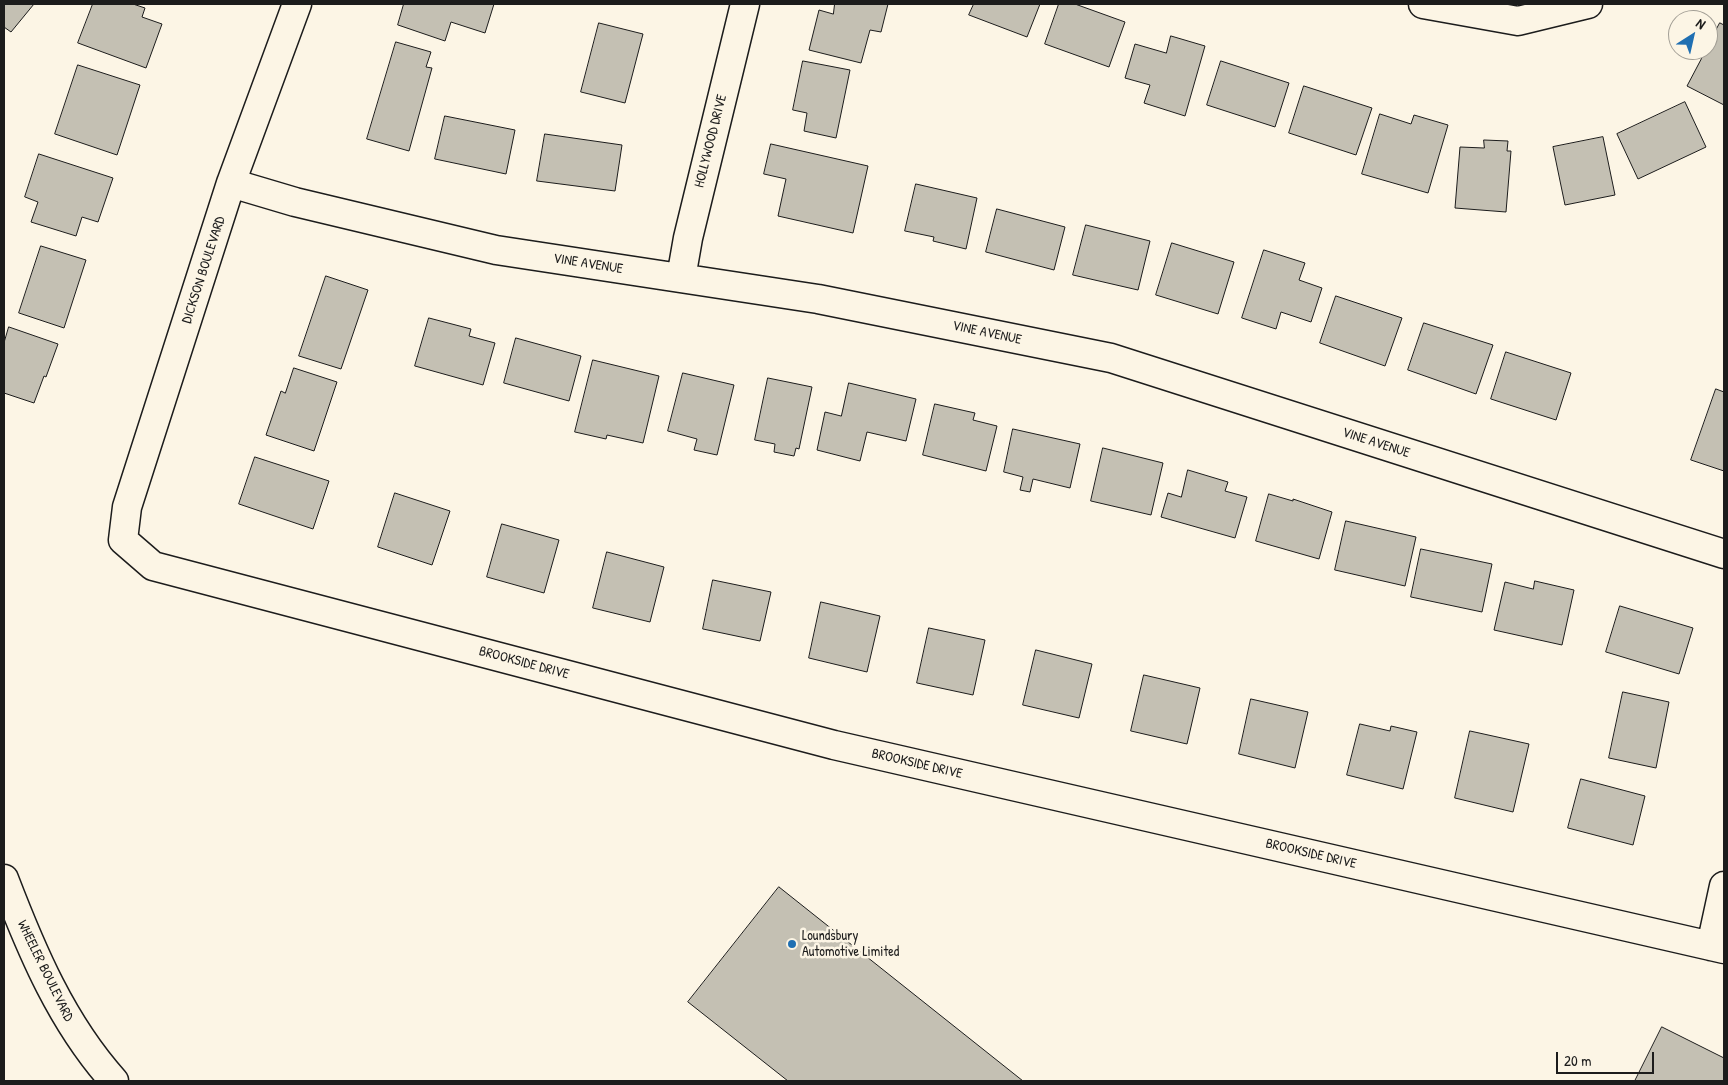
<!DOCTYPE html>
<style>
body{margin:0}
#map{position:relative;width:1728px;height:1085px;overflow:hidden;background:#fcf5e5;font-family:"Patrick Hand",sans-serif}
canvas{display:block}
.frame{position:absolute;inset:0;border:5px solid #1c1c1c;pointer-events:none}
.north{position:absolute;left:1668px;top:10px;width:50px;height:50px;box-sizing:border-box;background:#fcf5e5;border:1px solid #a29e95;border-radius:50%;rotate:35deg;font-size:14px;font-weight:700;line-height:20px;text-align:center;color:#1c1c1c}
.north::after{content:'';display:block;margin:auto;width:18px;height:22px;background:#1f6fb2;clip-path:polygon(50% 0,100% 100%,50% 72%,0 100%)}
.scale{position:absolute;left:1556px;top:1052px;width:98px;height:22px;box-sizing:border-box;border:2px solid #1c1c1c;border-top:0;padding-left:6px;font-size:15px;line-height:18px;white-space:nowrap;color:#1c1c1c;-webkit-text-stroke:4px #fcf5e5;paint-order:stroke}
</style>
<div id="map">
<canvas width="1728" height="1085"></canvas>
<div class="frame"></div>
<div class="north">N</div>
<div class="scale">20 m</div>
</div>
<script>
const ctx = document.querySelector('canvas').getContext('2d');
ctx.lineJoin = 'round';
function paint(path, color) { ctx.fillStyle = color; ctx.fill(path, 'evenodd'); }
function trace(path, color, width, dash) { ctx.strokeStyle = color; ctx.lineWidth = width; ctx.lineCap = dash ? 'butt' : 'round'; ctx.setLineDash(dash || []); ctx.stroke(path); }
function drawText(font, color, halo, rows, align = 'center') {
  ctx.font = font + ' "Patrick Hand",sans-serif'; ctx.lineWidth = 5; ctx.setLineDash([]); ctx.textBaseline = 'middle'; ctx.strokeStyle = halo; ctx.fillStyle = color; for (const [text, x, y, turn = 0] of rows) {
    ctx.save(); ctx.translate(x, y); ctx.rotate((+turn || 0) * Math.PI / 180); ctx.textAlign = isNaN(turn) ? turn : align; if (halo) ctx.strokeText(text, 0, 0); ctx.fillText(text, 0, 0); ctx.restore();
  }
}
const building = new Path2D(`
 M4 4H34L11 32 4 27Z
 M93 4H133L145 8 142 17 162 24 146 68 78 43Z
 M404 4H494L485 33 451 22 445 41 398 25Z
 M835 4H888L881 32 870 30 861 63 809 50 819 10 833 14Z
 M974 4H1040L1027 37 969 15Z
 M1059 4H1075L1125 22 1109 67 1045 44Z
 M599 23 643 34 625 103 581 92Z
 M1720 23 1724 25V105L1687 86 1706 50H1708V45Z
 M1171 36 1205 46 1185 116 1144 103 1150 85 1125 78 1135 44 1166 53Z
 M396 42 431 52 426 67 432 68 409 151 367 139Z
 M803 61 850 70 836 138 804 131 807 113 793 110Z
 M1221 61 1289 83 1275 127 1207 105Z
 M78 65 140 85 117 155 55 134Z
 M1304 86 1372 108 1356 155 1289 133Z
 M1685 102 1706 147 1638 179 1617 134Z
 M1380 114 1411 124 1414 115 1448 125 1428 193 1362 174Z
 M445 116 515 130 506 174 435 159Z
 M545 134 622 145 615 191 537 181Z
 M1603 137 1615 195 1565 205 1553 147Z
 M1484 140 1508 141 1507 151H1511L1506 212 1455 208 1460 147 1484 148Z
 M771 144 868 166 853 233 778 216 786 179 764 174Z
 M39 154 113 178 98 222 82 217 76 236 31 222 38 202 25 197Z
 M916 184 977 198 966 249 933 241 934 237 905 231Z
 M997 209 1065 227 1054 270 986 252Z
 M1086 225 1150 241 1138 290 1073 275Z
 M1172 243 1234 262 1218 314 1156 295Z
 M41 246 86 260 64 328 19 313Z
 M1264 250 1305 263 1299 280 1322 288 1311 322 1281 312 1276 329 1242 318Z
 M326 276 368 290 341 369 299 356Z
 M1336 296 1402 318 1385 366 1320 343Z
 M429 318 471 329 469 336 495 343 483 385 415 366Z
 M1424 323 1493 345 1476 394 1408 370Z
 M9 327 58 344 46 377 44 376 34 403 4 393V343Z
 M516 338 581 356 569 401 504 383Z
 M1506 352 1571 373 1556 420 1491 399Z
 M593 360 659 376 643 443 607 435 606 439 575 432Z
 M294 368 337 382 314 451 266 435 281 391 285 393Z
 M683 373 734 385 717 455 694 450 697 439 668 431Z
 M768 378 812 387 799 449 796 448 794 456 774 452 775 444 755 440Z
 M849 383 916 399 906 441 867 432 860 461 817 450 825 412 841 416Z
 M1716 389 1724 392V471L1691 460Z
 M935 404 975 413 973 420 997 426 986 471 923 455Z
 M1013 429 1080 444 1070 488 1033 479 1030 492 1020 490 1023 477 1004 472Z
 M1103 448 1163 463 1151 515 1091 501Z
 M255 457 329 481 313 529 239 504Z
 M1188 470 1228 482 1225 491 1247 497 1235 538 1161 517 1168 493 1181 497Z
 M395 493 450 511 432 565 378 547Z
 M1269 494 1293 501V499L1332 512 1319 559 1256 541Z
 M1346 521 1416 537 1405 586 1335 570Z
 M502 524 559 540 544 593 487 577Z
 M1421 549 1492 564 1482 612 1411 597Z
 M607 552 664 567 650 622 593 608Z
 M713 580 771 592 760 641 703 629Z
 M1535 581 1574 590 1562 645 1494 630 1505 582 1533 589Z
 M821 602 880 616 867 672 809 658Z
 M1620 606 1693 628 1679 674 1606 652Z
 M929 628 985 640 973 695 917 683Z
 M1036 650 1092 664 1079 718 1023 705Z
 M1144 675 1200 688 1187 744 1131 731Z
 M1623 692 1669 702 1656 768 1609 758Z
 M1251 699 1308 712 1295 768 1239 754Z
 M1360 724 1390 731 1391 726 1417 732 1403 789 1347 775Z
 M1470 731 1529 744 1513 812 1455 798Z
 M1581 779 1645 796 1633 845 1568 828Z
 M779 887 1023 1081H788L688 1002Z
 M1662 1027 1724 1058V1081H1635Z`);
const street = new Path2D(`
 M297 4 231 183 127 507 123 540 153 566 834 745 1724 949
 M1423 4 1518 21 1588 4
 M231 183 295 202 496 250 818 299 1111 358 1724 554
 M681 278 688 238 745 4
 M1711 946 1724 886`);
const highway = new Path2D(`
 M4 879C32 952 62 1023 114 1081`);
const markers = [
 [792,944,5,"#1f6fb2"]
];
const streetNames = [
 ["HOLLYWOOD DRIVE",711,141,-76],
 ["VINE AVENUE",588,264,9],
 ["DICKSON BOULEVARD",204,270,-72],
 ["VINE AVENUE",987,333,12],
 ["VINE AVENUE",1376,443,18],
 ["BROOKSIDE DRIVE",524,663,15],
 ["BROOKSIDE DRIVE",917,764,13],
 ["BROOKSIDE DRIVE",1311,854,13],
 ["WHEELER BOULEVARD",45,971,64]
];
const poiNames = [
 ["Loundsbury",802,936],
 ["Automotive Limited",802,952]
];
paint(building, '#c4c0b3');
trace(building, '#1c1c1c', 1);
trace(street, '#1c1c1c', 31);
trace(highway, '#1c1c1c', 31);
trace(street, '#fcf5e5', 28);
trace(highway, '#fcf5e5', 28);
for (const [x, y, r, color] of markers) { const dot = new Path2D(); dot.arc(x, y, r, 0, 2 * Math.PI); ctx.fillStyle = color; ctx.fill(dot); trace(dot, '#fcf5e5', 2); }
drawText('14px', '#1c1c1c', '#fcf5e5', streetNames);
drawText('14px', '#1c1c1c', '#fcf5e5', poiNames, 'left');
</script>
